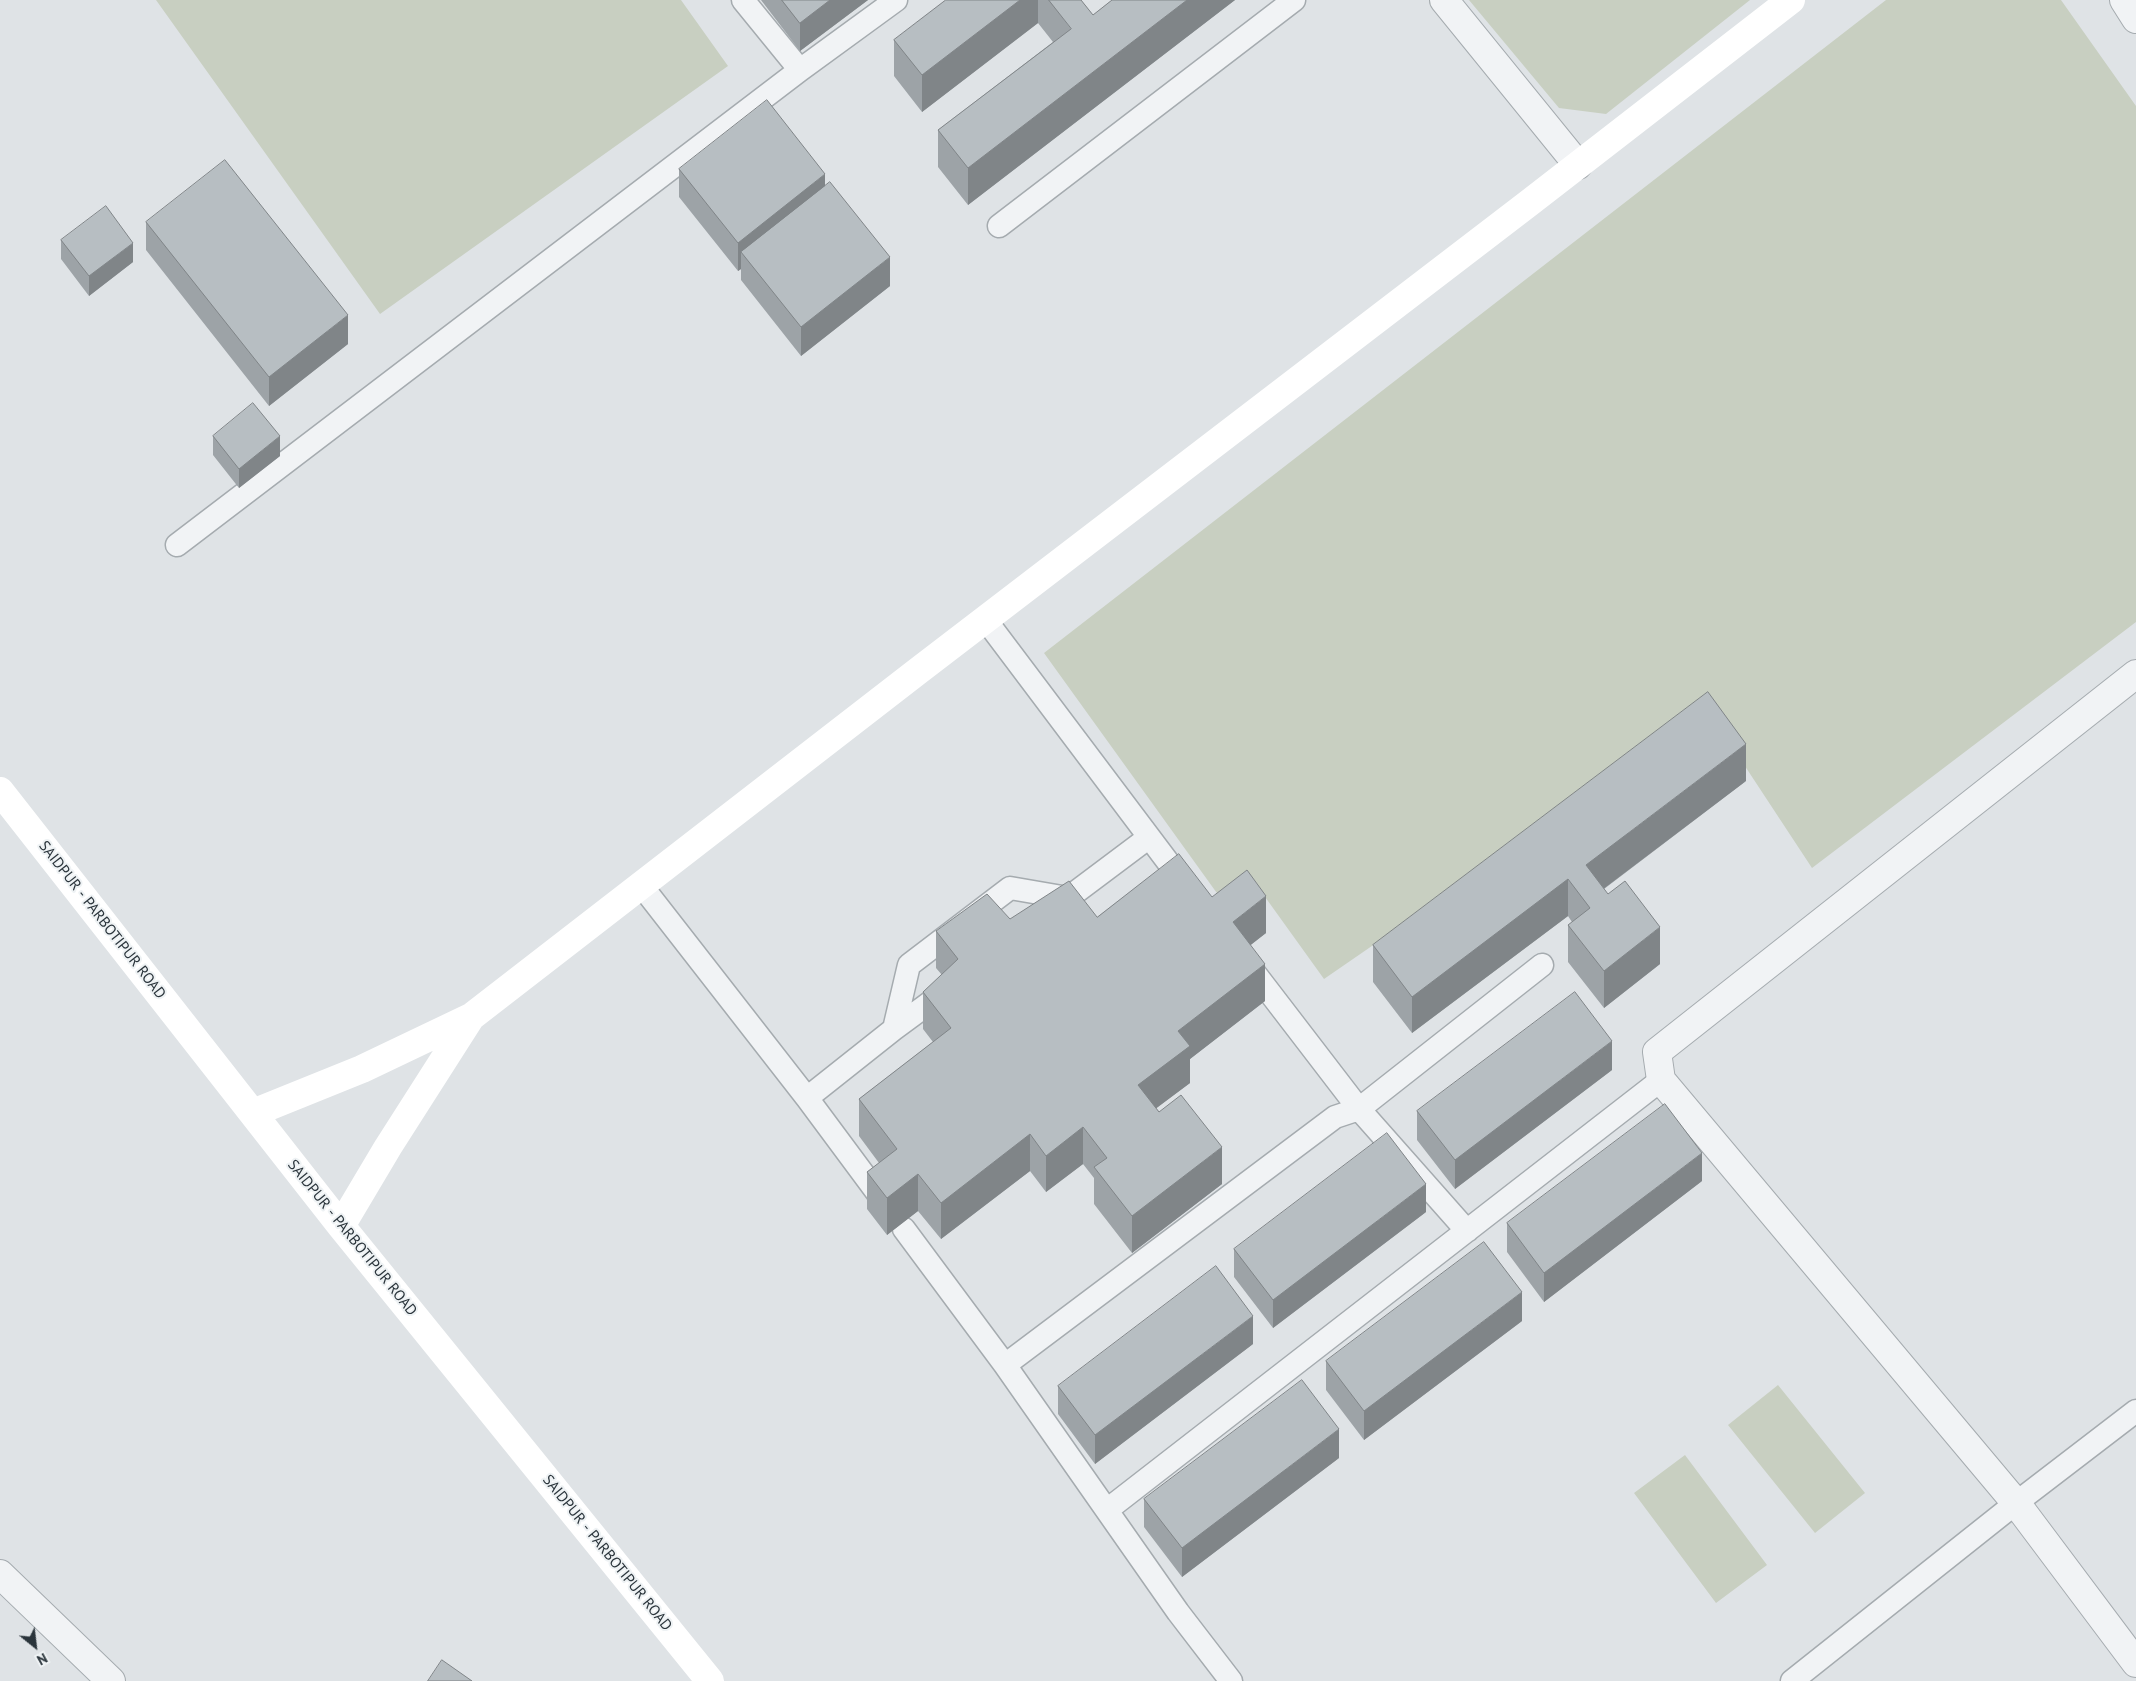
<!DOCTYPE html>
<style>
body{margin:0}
#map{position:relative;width:2136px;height:1681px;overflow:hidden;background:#dfe3e6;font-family:"PT Sans",sans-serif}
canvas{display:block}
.north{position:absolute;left:10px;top:1621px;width:50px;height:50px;-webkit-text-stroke:4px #eef2f4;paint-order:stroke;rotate:151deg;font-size:14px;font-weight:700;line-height:20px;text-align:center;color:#2a343b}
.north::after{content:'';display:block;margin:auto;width:18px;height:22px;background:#2a343b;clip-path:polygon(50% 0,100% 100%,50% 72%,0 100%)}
</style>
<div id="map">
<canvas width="2136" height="1681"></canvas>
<div class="north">N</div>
</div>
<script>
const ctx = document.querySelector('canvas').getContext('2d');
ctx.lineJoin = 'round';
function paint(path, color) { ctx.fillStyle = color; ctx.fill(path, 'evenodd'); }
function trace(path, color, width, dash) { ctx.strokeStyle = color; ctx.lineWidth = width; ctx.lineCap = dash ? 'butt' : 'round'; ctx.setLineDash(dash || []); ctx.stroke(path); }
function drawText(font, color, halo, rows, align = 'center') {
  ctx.font = font + ' "PT Sans",sans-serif'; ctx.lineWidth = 4; ctx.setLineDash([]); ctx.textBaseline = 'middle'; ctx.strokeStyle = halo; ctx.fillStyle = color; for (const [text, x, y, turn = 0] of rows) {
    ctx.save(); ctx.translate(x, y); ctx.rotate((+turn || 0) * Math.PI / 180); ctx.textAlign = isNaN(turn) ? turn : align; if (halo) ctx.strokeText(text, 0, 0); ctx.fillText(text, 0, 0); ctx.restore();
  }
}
const green = new Path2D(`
 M156 0H681L728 66 380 314Z
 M1469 0H1750L1606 114 1559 108Z
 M1886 0H2061L2136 106V622L1812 868 1710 713 1324 979 1250 876 1219 896 1044 653Z
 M1778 1385 1865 1493 1815 1533 1728 1425Z
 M1685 1455 1767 1565 1716 1603 1634 1493Z`);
const lane = new Path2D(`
 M743 0 800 70
 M999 226 1294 0
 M177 545 800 70 896 0
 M985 619 1186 886
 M641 885 807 1098 879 1195
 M1247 963 1359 1109 1467 1231
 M894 1029 947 990
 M807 1098 894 1029 909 965 1010 888 1068 898 1148 838
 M904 1229 1005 1365 1178 1612 1231 1681
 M1005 1365 1335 1117 1359 1109 1542 965
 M1107 1510 1661 1080
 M1792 1681 2016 1503 2136 1411`);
const street = new Path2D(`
 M1444 0 1578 165
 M2124 0 2136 19
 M2136 674 1657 1052 1661 1080 2016 1503 2136 1663
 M0 1574 111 1681`);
const secondary = new Path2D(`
 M0 791 341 1226 710 1681
 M253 1113 362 1069 471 1017
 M341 1226 388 1147 471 1017 918 671 1529 203 1791 0`);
const wall = new Path2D(`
 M761 0H868L800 51Z
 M946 0H1081L1093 15 1112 0H1235L968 205 938 167V130L1053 42 1038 23 922 112 894 76V40Z
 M679 169 825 185 890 286 801 356 741 280V269L738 271 679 197Z
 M146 222 348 344 269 406 146 250Z
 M61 240 133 262 89 296 61 259Z
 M213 436 280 456 239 488 213 455Z
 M1746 781 1604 889 1660 964 1604 1008 1568 962V925L1572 922 1568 916 1412 1033 1373 982V945Z
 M1212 897 1266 933 1250 945 1265 1001 1190 1059V1083L1156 1108 1222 1184 1132 1253 1094 1204V1178L1083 1164 1046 1192 1030 1171 941 1239 918 1211 887 1235 867 1209V1172L879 1163 859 1136V1099L933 1042 923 1029V992L942 975 936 968V931L1010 919 1097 917Z
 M1612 1070 1455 1189 1417 1140V1111Z
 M1702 1181 1544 1302 1507 1252V1223Z
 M1426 1212 1273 1328 1234 1277V1249Z
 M1522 1321 1364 1440 1326 1390V1361Z
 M1253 1344 1095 1464 1058 1414V1386Z
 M1339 1458 1182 1577 1144 1527V1499Z`);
const shadedWall = new Path2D(`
 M830 0H868L800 51V23Z
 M1020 0H1038V23L922 112V75Z
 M1187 0H1235L968 205V168Z
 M825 174V202L741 252V269L738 271V243Z
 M133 243V262L89 296V276Z
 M890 257V286L801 356V327Z
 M348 315V344L269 406V377Z
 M280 436V456L239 488V469Z
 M1746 744V781L1586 902V865Z
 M1568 879V916L1412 1033V997Z
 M1266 896V933L1233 959V922Z
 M1660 927V964L1604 1008V971Z
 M1265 964V1001L1190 1059V1083L1138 1122V1085L1178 1031Z
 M1612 1041V1070L1455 1189V1160Z
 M1083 1127V1164L1046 1192V1156Z
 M1030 1134V1171L941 1239V1203Z
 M1222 1147V1184L1132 1253V1216Z
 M1702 1153V1181L1544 1302V1273Z
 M918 1174V1211L887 1235V1198Z
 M1426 1184V1212L1273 1328V1300Z
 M1522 1292V1321L1364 1440V1411Z
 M1253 1316V1344L1095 1464V1435Z
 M1339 1429V1458L1182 1577V1548Z`);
const building = new Path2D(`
 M782 0H830L800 23Z
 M946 0H1020L922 75 894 40Z
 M1049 0H1081L1093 15 1112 0H1187L968 168 938 130 1071 29Z
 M767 100 825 174 738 243 679 169Z
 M225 160 348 315 269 377 146 222Z
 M830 182 890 257 801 327 741 252Z
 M106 206 133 243 89 276 61 240Z
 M253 403 280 436 239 469 213 436Z
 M1708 692 1746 744 1586 865 1608 894 1625 881 1660 927 1604 971 1568 925 1590 908 1568 879 1412 997 1373 945Z
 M1179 854 1212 897 1247 870 1266 896 1233 922 1265 964 1178 1031 1190 1046 1138 1085 1159 1112 1181 1095 1222 1147 1132 1216 1094 1167 1107 1158 1083 1127 1046 1156 1030 1134 941 1203 918 1174 887 1198 867 1172 897 1149 859 1099 951 1028 923 992 958 959 936 931 987 894 1010 919 1069 881 1097 917Z
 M1575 992 1612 1041 1455 1160 1417 1111Z
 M1665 1104 1702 1153 1544 1273 1507 1223Z
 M1387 1133 1426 1184 1273 1300 1234 1249Z
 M1484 1242 1522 1292 1364 1411 1326 1361Z
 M1216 1266 1253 1316 1095 1435 1058 1386Z
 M1302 1380 1339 1429 1182 1548 1144 1499Z
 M442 1660 472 1681H428Z`);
const streetNames = [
 ["SAIDPUR - PARBOTIPUR ROAD",102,920,52],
 ["SAIDPUR - PARBOTIPUR ROAD",352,1238,51],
 ["SAIDPUR - PARBOTIPUR ROAD",607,1553,51]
];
paint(green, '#c8cfc1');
trace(lane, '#a5abaf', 25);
trace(street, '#a5abaf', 30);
trace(lane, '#f1f3f5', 22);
trace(street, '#f1f3f5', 28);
trace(secondary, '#fff', 28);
paint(wall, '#9da3a7');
paint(shadedWall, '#808588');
paint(building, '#b7bec2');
trace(building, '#808588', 1);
drawText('15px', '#2a343b', '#eef2f4', streetNames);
</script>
